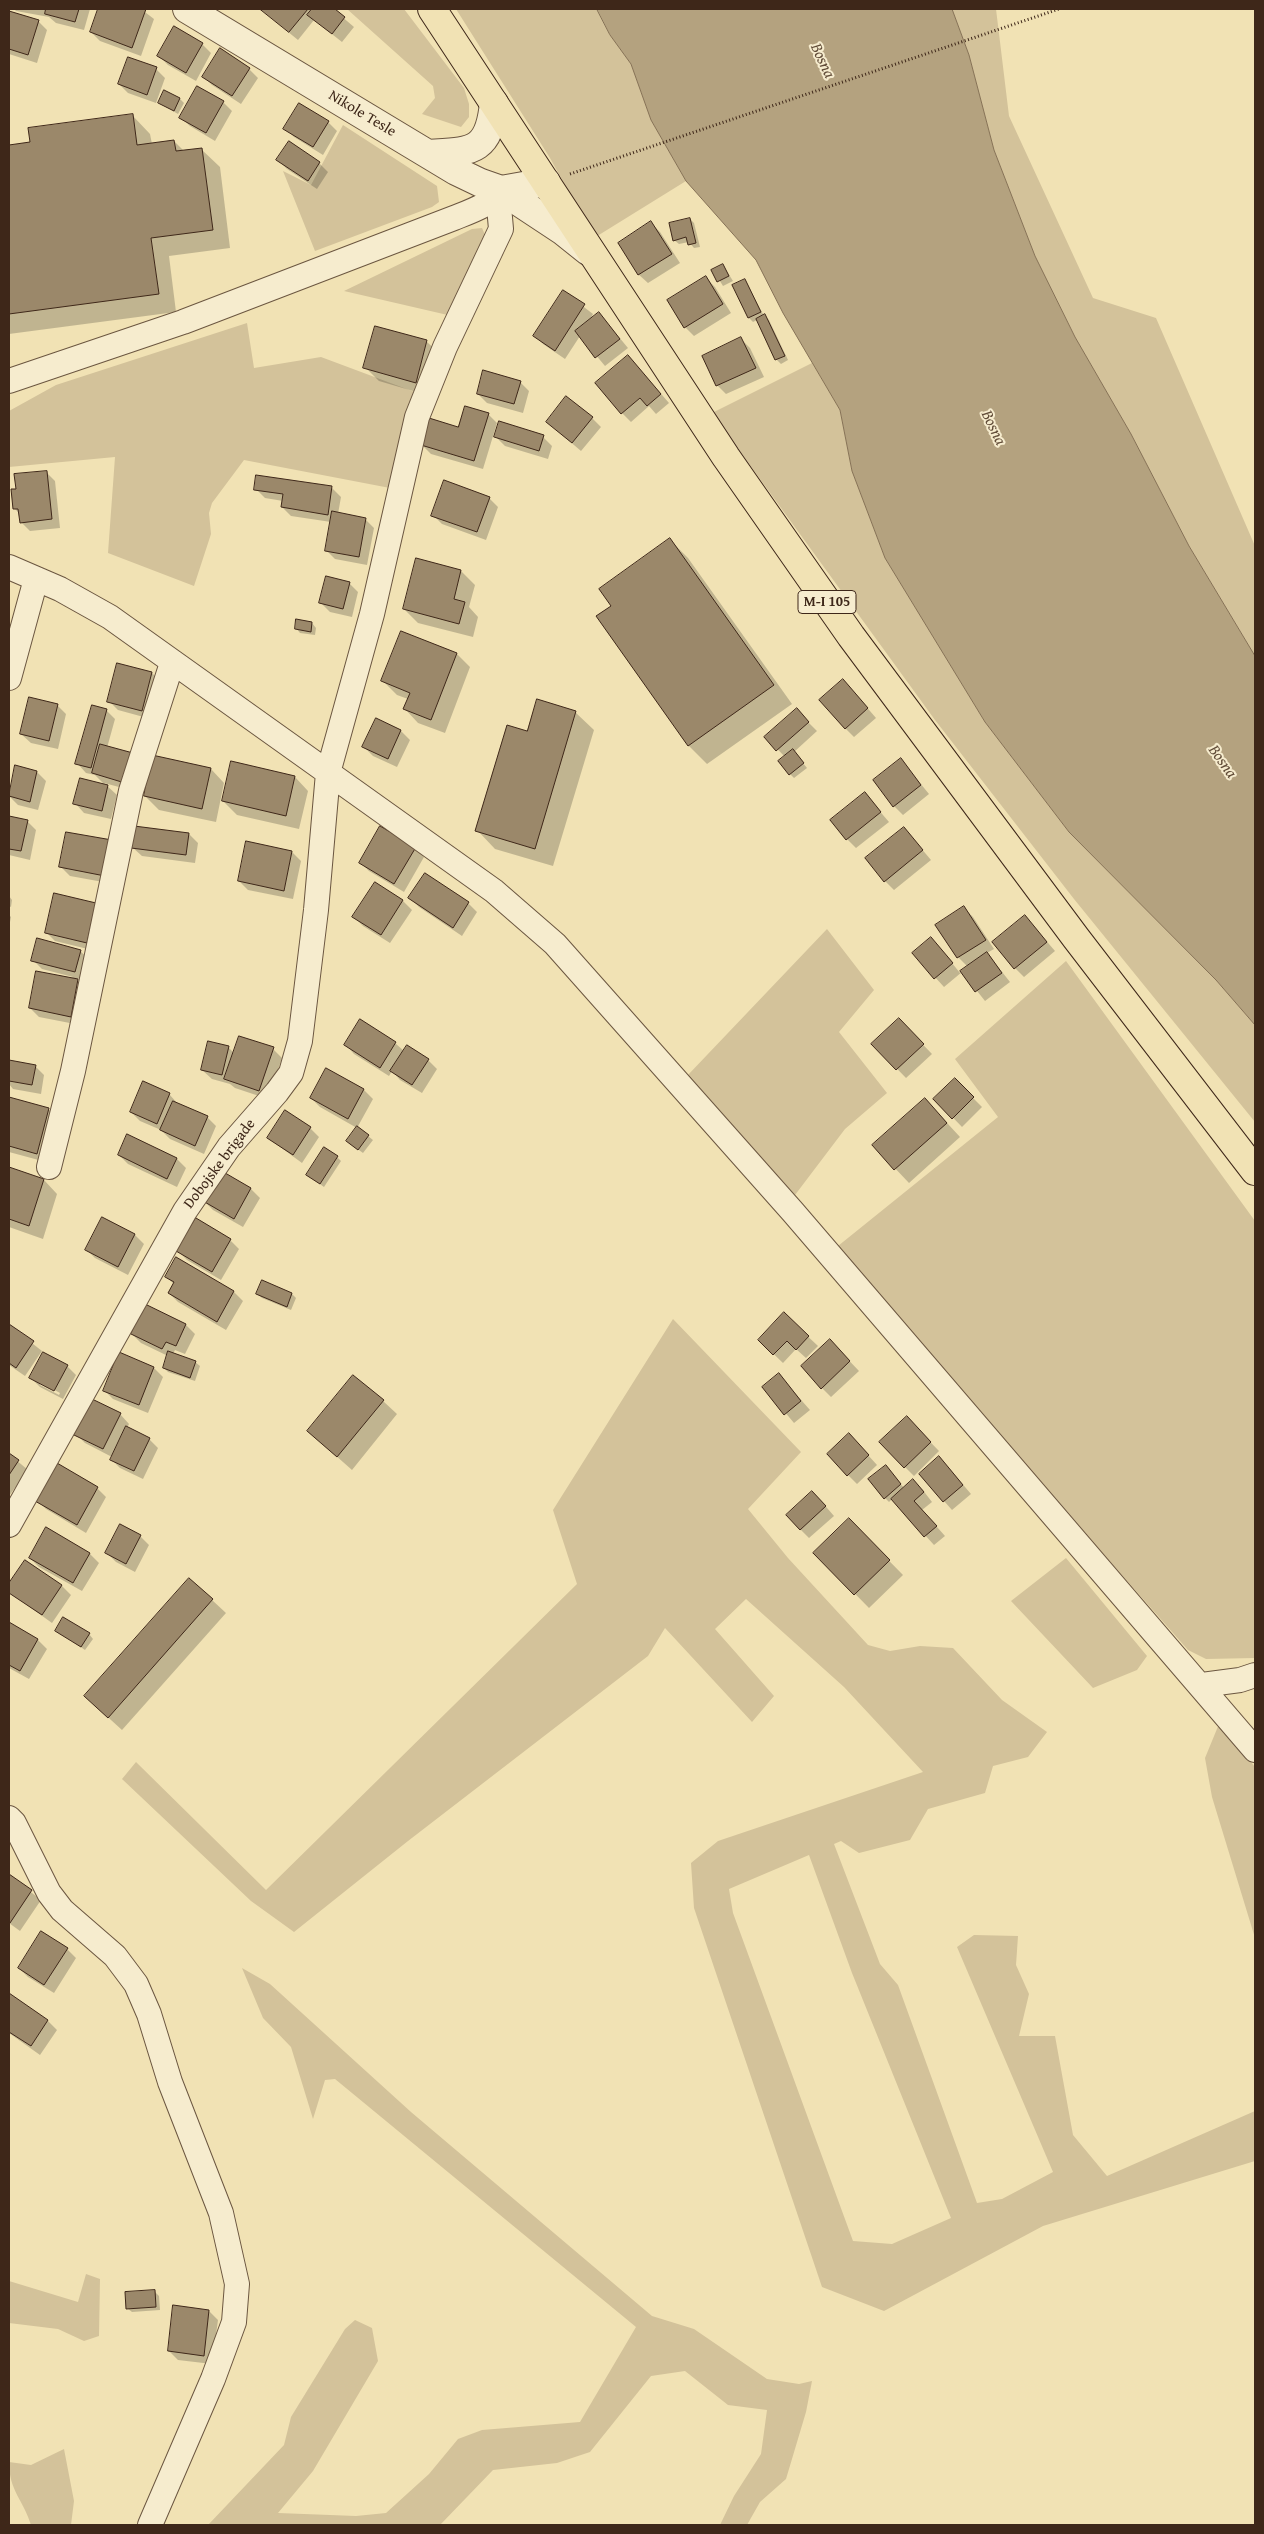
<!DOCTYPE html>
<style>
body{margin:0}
#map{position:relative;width:1264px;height:2534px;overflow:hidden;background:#f1e2b4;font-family:"Gentium Book Plus",serif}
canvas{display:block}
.frame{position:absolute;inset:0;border:10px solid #3e2719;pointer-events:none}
</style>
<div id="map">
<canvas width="1264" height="2534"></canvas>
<div class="frame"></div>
</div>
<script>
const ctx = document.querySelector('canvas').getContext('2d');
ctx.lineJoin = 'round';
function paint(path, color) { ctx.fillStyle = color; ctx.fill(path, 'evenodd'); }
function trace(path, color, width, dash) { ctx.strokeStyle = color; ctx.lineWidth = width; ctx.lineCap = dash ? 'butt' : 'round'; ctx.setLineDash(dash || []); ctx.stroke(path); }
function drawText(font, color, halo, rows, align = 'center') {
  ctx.font = font + ' "Gentium Book Plus",serif'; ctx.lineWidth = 4; ctx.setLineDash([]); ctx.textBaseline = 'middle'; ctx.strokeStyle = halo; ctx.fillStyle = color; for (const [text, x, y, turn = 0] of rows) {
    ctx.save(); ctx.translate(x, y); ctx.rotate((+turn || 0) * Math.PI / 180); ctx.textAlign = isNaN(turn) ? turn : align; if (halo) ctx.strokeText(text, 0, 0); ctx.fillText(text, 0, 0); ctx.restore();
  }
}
const green = new Path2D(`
 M347 9H404L464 88 469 104V117L461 127 422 114 435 98 433 86Z
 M456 9H597L610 35 631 64 651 120 686 181 594 238 550 158Z
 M952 9H996L1009 116 1093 298 1156 318 1255 546V656L1189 546 1131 434 1075 337 1035 256 994 150 969 55Z
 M343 125 437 186 439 202 432 207 315 251 283 171 311 185Z
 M482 228 486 237 452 316 344 291 472 229Z
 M247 323 254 368 321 357 420 394 390 488 244 460 212 503 209 513 211 534 194 586 108 553 115 457 9 467V411L56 385Z
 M812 363 840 410 852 471 885 558 985 722 1069 832 1216 980 1255 1025V1122L1074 899 935 720 712 413Z
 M827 929 874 990 839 1032 887 1093 845 1129 795 1195 687 1076Z
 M1066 961 1255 1221V1658L1206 1659 1188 1650 1001 1438 838 1246 998 1117 955 1059Z
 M673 1319 801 1452 748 1509 788 1558 868 1645 890 1651 920 1646 953 1648 1002 1700 1047 1732 1028 1757 993 1766 985 1793 928 1809 910 1840 859 1853 841 1841 834 1844 880 1964 898 1985 977 2203 1002 2199 1053 2172 957 1947 974 1935 1018 1936 1016 1965 1029 1994 1019 2036H1055L1073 2135 1107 2176 1255 2111V2161L1043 2226 884 2311 822 2287 694 1908 691 1863 718 1841 923 1772 844 1687 746 1599 715 1629 774 1696 752 1722 665 1628 648 1656 408 1841 294 1932 251 1901 122 1779 136 1762 266 1890 577 1584 553 1510ZM809 1855 852 1973 951 2218 892 2244 853 2241 733 1913 729 1889Z
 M1066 1558 1147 1656 1137 1670 1093 1688 1011 1601Z
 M1219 1724 1255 1767V1938L1212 1797 1205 1758Z
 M242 1968 270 1984 411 2112 652 2316 694 2329 767 2379 799 2384 812 2381 806 2412 786 2479 760 2502 747 2525H720L734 2496 761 2454 767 2410 728 2405 685 2371 651 2376 590 2452 557 2463 493 2470 440 2525H208L284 2445 291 2417 345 2329 355 2320 372 2328 378 2361 313 2471 278 2513 356 2516 386 2513 429 2474 458 2439 482 2430 580 2422 636 2327 335 2079 325 2080 313 2119 291 2047 263 2018Z
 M86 2274 100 2279 99 2336 84 2341 58 2329 9 2323V2281L78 2302Z
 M64 2449 74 2501 71 2525H31C23 2499 9 2491 9 2462L31 2465Z`);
const water = new Path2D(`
 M597 9H952L969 55 994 150 1035 256 1075 337 1131 434 1189 546 1255 656V1025L1216 980 1069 832 985 722 885 558 852 471 840 410 783 313 756 260 686 181 651 120 631 64 610 35Z`);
const shadow = new Path2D(`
 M14 9H90L84 30 56 23 49 17 16 11Z
 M99 9H141L154 19 141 56 100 41 91 32Z
 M260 9H333L354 27 342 42 314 20 298 40Z
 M9 12 38 21 47 30 37 63 9 54Z
 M174 28 202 44 211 53 196 81 168 65 159 56Z
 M156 69 165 78 156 103 128 93 119 84Z
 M249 69 258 78 241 104 212 85 203 76Z
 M180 99 184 103 178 114 159 103Z
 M223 102 232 111 215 141 190 126 180 117Z
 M132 115 150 134 152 144 174 141 184 151 201 149 220 167 230 248 169 256 176 312 9 334V146L31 143Z
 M328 122 337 131 323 155 294 137 285 128Z
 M289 143 319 163 328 172 317 189 287 169 278 160Z
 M690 219 694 223 700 247 694 248 689 242 679 244 674 240Z
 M651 223 660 232 680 263 648 283 638 274Z
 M723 265 733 281 723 286 713 270Z
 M706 278 715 287 731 313 694 336 685 327 669 301Z
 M745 280 764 316 769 320 788 360 781 364 776 359 757 320 753 322 749 318 734 286Z
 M563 291 593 314 590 320 599 313 628 348 605 366 580 336 565 359 543 344 534 335Z
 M376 327 427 342 441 355 430 396 379 381 365 367Z
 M741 339 750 348 764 377 726 394 717 385Z
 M628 356 669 403 656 414 649 406 631 422 622 413Z
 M520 382 529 391 523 413 487 403 478 394Z
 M488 414 497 423 483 469 431 454 422 445Z
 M592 418 601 427 581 451 547 422Z
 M496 437H543L552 446 548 459 505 446Z
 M46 472 55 481 60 528 30 531 21 522 20 514 15 509 17 490Z
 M332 488 341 497 338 514 365 519 374 528 367 565 335 559 326 550 331 522 291 516 282 507 283 501 265 498 256 489Z
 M489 498 498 507 486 540 442 524 433 515Z
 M670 540 688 558 792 704 707 764 689 746 598 617 613 606Z
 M417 559 461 571 475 585 469 607 478 617 473 637 418 623 404 609Z
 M349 583 358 592 352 617 330 612 321 603Z
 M312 623 316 628 315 635 300 633 296 628Z
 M457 654 470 667 445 733 418 723 405 709 408 699 397 695 383 681Z
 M152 673 161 682 151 719 118 710 109 701Z
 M852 690 876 718 854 737 845 728Z
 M57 705 66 714 58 749 31 743 21 734Z
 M106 710 115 719 107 748 134 791 104 783 117 795 111 819 84 813 75 803 105 785 95 775 86 773 77 763Z
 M575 712 594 730 553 866 495 849 477 830 528 733Z
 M805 719 817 731 794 752 807 768 794 778 790 774 785 757 766 737Z
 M401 731 410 740 397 767 373 756 364 747Z
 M901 760 929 794 903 815 894 806Z
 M16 767 37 772 46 781 38 810 18 805 9 796Z
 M211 769 224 783 216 822 159 810 145 796Z
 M295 777 308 791 299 829 237 815 223 801Z
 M865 794 889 822 856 848 847 839Z
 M9 817 27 821 36 830 30 860 9 855Z
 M904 828 931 860 894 890 885 881Z
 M67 833 114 884 70 876 61 867Z
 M189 834 198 843 195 863 142 856 132 847Z
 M415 848 424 857 404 892 369 871 360 862Z
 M292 852 301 861 293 899 248 890 239 881Z
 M425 875 468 903 477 912 462 936 419 907 410 898Z
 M375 884 403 901 412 910 390 943 363 926 354 917Z
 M9 896 12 900 11 907 9 906Z
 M96 904V951L55 941 46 932Z
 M964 908 973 917 994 949 987 953 1010 982 985 1001 962 972 944 987 913 953 940 948 960 973 968 967 958 957Z
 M9 915 11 917 9 927Z
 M1025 916 1055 951 1024 977 1015 968Z
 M80 951 90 960 84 980 75 978 86 990 80 1025 39 1017 30 1008 73 977 42 969 33 960Z
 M908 1029 932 1054 906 1078 873 1044Z
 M395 1043 404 1051 428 1060 437 1069 422 1093 400 1080 392 1071 389 1076 354 1054 345 1044Z
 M228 1047 234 1053 273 1049 282 1058 268 1099 235 1088 230 1084 212 1079 202 1070Z
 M9 1061 35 1066 44 1075 41 1094 13 1089 9 1084Z
 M327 1070 364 1090 373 1099 357 1128 320 1107 311 1098Z
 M955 1080 982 1107 962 1127 935 1099Z
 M169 1094 178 1104 207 1117 216 1126 204 1154 170 1139 161 1130 140 1121 131 1112Z
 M9 1098 48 1109 58 1118 46 1162 9 1152Z
 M925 1099 960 1137 909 1183 873 1145Z
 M310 1128 319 1137 302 1163 268 1138Z
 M358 1128 373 1140 363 1153 352 1145Z
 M128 1136 177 1159 186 1168 177 1187 128 1164 119 1155Z
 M337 1157 341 1161 324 1187 307 1175Z
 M9 1168 44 1180 57 1194 43 1239 9 1227Z
 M221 1172 251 1189 260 1198 243 1227 213 1210 204 1201Z
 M102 1218 135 1235 144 1244 128 1275 95 1258 86 1249Z
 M196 1220 230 1240 239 1249 221 1280 187 1260 178 1251Z
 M176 1259 234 1292 243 1301 226 1330 178 1302 169 1293 174 1284 166 1277Z
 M257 1294H292L296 1298 291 1310 262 1298Z
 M784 1314 818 1346 806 1358 796 1349 783 1363 759 1340Z
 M9 1325 42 1351 25 1376 9 1365Z
 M186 1325 195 1334 185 1354 175 1350 173 1354 195 1362 200 1366 195 1381 168 1372 164 1368 168 1356 141 1343 132 1334Z
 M839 1350 859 1371 831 1397 822 1388Z
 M67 1366 76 1375 63 1399 40 1387 31 1378ZM40 1382 60 1393 59 1395 40 1385Z
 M154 1368 163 1377 148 1413 113 1399 104 1390Z
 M779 1375 810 1410 794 1423 764 1387Z
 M383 1401 397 1414 352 1470 308 1431Z
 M120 1414 129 1424 127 1428 149 1439 158 1448 143 1479 120 1468 111 1459 112 1457 85 1443 76 1434Z
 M907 1418 939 1451 914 1476 905 1467Z
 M858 1444 877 1465 857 1484 848 1475Z
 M9 1454 28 1470 9 1496Z
 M57 1465 97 1488 106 1497 86 1533 46 1509 37 1500Z
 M948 1467 971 1494 952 1510 944 1501Z
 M890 1471 904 1488 922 1489 932 1502 922 1510 945 1536 934 1545 892 1499 889 1502 885 1498Z
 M821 1501 834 1516 809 1538 800 1529Z
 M849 1520 903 1575 869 1608 815 1553Z
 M140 1536 149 1545 135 1572 116 1562 107 1553Z
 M90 1554 99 1563 82 1591 39 1567 30 1558Z
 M25 1561 62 1586 71 1595 52 1623 9 1592V1585Z
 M212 1600 226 1613 122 1730 100 1710Z
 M9 1623 38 1640 47 1649 29 1679 9 1668Z
 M56 1630 89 1634 93 1639 85 1650Z
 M9 1875 41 1900 20 1931 9 1923Z
 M67 1949 76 1958 54 1993 28 1977 19 1968Z
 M9 1995 48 2021 57 2030 40 2055 9 2033Z
 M155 2292 159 2296 160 2310 132 2312 127 2308Z
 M209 2311 218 2320 212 2364 178 2360 169 2351Z`);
const building = new Path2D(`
 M46 9H79L75 22 45 14Z
 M98 9H146L132 48 90 32Z
 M260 9H308L289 32Z
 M312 9H335L345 17 332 34 307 15Z
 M9 11 39 20 28 55 9 49Z
 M174 26 203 43 186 73 157 56Z
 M220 48 250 68 232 96 202 77Z
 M128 57 157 67 147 95 118 84Z
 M197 86 224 101 206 133 179 118Z
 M164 90 180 98 174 111 158 103Z
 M299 103 329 121 313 147 283 129Z
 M133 114 137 145 174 140 176 151 202 148 213 230 151 238 159 294 9 314V145L30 142 28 128Z
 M289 141 320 162 308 181 276 160Z
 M690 218 696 243 688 245 686 237 673 241 669 223Z
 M651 221 672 254 638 275 618 243Z
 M723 264 729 276 717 282 711 270Z
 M706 276 723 304 684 328 667 300Z
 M745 279 761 312 748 318 732 285Z
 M563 290 585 304 555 351 533 336Z
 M599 312 620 339 595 358 575 331Z
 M765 314 785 356 775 360 756 319Z
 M375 326 427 340 416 383 363 368Z
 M741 337 756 368 716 386 702 356Z
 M628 355 661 394 647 406 640 398 621 414 595 383Z
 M483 370 521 381 514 404 477 394Z
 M566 396 593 417 572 443 546 422Z
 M465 406 489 413 474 461 421 445 429 418 458 427Z
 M499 421 544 435 539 451 494 437Z
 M47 471 52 519 20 523 18 509H13L11 489H16L14 474Z
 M256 475 332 486 328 515 281 507 283 494 254 490Z
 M444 480 490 497 477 532 431 516Z
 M332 511 366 518 359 557 325 551Z
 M670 538 774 685 688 746 596 616 611 606 599 589Z
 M416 558 461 570 454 599 465 602 459 624 403 609Z
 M326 576 350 582 343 609 319 603Z
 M296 619 312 622 311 632 295 629Z
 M401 631 457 653 431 720 403 709 410 693 381 681Z
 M117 663 152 672 142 711 107 702Z
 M843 679 868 708 845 729 819 700Z
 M29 697 58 704 49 741 20 734Z
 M537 699 576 711 535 849 475 831 507 725 527 731Z
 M92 705 107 709 91 768 75 764Z
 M797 708 809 722 776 751 764 737Z
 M376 718 401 730 388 759 362 747Z
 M100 744 133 753 125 783 92 773Z
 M793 749 804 763 789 775 778 761Z
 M152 755 211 768 202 809 144 796Z
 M901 758 921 785 893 807 873 780Z
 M231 761 295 776 286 816 222 801Z
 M15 765 37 771 30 802 9 796Z
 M80 778 108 785 102 811 73 804Z
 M865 792 881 812 846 840 830 820Z
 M9 816 28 820 21 851 9 849Z
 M134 826 189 833 186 855 131 848Z
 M380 826 416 847 394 884 359 863Z
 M904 827 923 850 884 882 865 858Z
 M66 832 112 840 105 876 59 867Z
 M246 841 292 851 284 891 238 881Z
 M425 873 469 902 453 928 408 898Z
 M375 882 403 900 381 935 352 917Z
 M54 893 96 903 87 943 45 933Z
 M964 906 986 940 957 958 935 925Z
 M1025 915 1047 942 1014 969 992 942Z
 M931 937 953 963 934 979 912 953Z
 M37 938 81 950 75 972 31 961Z
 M987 952 1002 973 975 992 960 971Z
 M36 971 78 979 71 1017 29 1008Z
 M899 1018 924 1044 896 1070 871 1044Z
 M360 1019 396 1042 380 1068 344 1045Z
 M239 1036 274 1047 259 1091 224 1079Z
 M208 1041 229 1046 222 1075 201 1070Z
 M407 1045 429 1059 412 1085 390 1071Z
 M9 1060 36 1065 32 1085 9 1081Z
 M326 1068 364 1089 348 1119 310 1098Z
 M955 1078 974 1097 952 1119 933 1099Z
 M143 1081 170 1093 157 1124 130 1112Z
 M9 1097 49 1108 37 1154 9 1146Z
 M925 1098 947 1123 894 1170 872 1145Z
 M173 1101 208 1116 195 1146 160 1130Z
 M285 1110 311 1127 293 1155 267 1138Z
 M357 1126 369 1135 358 1150 346 1141Z
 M127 1134 177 1158 167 1179 118 1155Z
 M324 1147 338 1156 320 1184 306 1175Z
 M9 1167 44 1179 29 1226 9 1219Z
 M220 1170 251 1188 234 1219 203 1201Z
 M102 1217 135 1234 118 1267 85 1250Z
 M196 1218 231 1239 212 1272 176 1251Z
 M176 1257 234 1291 217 1322 168 1293 174 1282 165 1277Z
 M262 1280 292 1293 287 1307 256 1294Z
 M145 1304 186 1324 176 1346 166 1342 162 1349 131 1334Z
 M784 1312 809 1336 796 1350 787 1341 773 1355 758 1340Z
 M9 1324 34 1341 16 1368 9 1363Z
 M830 1339 850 1361 821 1389 801 1366Z
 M168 1351 196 1361 190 1378 163 1368Z
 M43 1352 68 1365 54 1391 29 1378Z
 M119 1352 154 1367 139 1405 103 1391Z
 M779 1373 801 1401 784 1415 762 1387Z
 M353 1375 384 1400 337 1457 307 1431Z
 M92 1399 121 1413 103 1449 74 1435Z
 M907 1416 931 1442 904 1468 879 1442Z
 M126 1426 150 1438 134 1471 110 1460Z
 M849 1433 869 1455 847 1476 827 1454Z
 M9 1453 19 1460 9 1475Z
 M939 1456 963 1485 943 1502 919 1474Z
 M57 1463 98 1487 77 1525 35 1501Z
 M886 1465 901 1484 884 1499 868 1479Z
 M913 1479 924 1492 914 1501 937 1526 924 1537 891 1499Z
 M812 1491 826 1506 800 1530 786 1515Z
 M849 1518 890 1560 854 1595 813 1553Z
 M120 1524 141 1535 126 1564 105 1553Z
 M46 1527 90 1553 73 1583 29 1558Z
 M25 1560 62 1585 42 1615 9 1593V1583Z
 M189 1578 213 1599 108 1718 84 1696Z
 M63 1617 90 1633 81 1647 55 1631Z
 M9 1622 38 1639 20 1671 9 1665Z
 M9 1874 32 1890 10 1923 9 1922Z
 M41 1931 68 1948 44 1985 18 1968Z
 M9 1993 48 2020 31 2046 9 2032Z
 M155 2290 156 2307 126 2309 125 2292Z
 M173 2305 209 2310 204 2356 168 2351Z`);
const path = new Path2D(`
 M570 174 1059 9`);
const minor = new Path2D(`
 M9 381 183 322 454 218C469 212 493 204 501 190
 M9 567 60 589 110 617 494 891 555 944 793 1212 1255 1750
 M9 678 36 579
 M49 1167 73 1071 131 791 172 663
 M9 1525 185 1211 229 1147 277 1092 291 1073 300 1041 316 910 328 773 372 614 417 417 445 347 501 229 498 195
 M1202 1685 1240 1680 1255 1675
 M9 1818 14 1823 49 1893 62 1910 115 1956 136 1984 149 2014 170 2082 221 2213 237 2284 234 2322 213 2379 150 2525`);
const tertiary = new Path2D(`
 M187 9 456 171 481 183 501 190 546 182
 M428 154C472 151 489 153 494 103
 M501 190 563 231 588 251`);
const primary = new Path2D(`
 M432 9 726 457 851 636 1076 938 1255 1171`);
const shields = [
 [827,602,58]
];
const shieldNames = [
 ["M-I 105",827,602]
];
const streetNames = [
 ["Nikole Tesle",362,114,31],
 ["Dobojske brigade",220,1164,-53]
];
const waterNames = [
 ["Bosna",822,61,65],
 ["Bosna",993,428,64],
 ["Bosna",1222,762,55]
];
paint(green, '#d3c29a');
paint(water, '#b4a27f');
trace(water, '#857156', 1);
paint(shadow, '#0003');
paint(building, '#9b886a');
trace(building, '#3e2719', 1);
trace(minor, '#6b5640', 26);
trace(tertiary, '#6b5640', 30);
trace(primary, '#3e2719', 30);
trace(path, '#3e2719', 3, [1, 2.5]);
trace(minor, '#f6ecce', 24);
trace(tertiary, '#f6ecce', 28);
trace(primary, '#f1e2b4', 28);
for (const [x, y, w] of shields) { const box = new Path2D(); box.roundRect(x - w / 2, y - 11.5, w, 23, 4); ctx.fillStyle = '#f6ecce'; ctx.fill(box); trace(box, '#3e2719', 1); }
drawText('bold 14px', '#3e2719', null, shieldNames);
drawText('15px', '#3e2719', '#f6ecce', streetNames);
drawText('italic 16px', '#614c38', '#f6ecce', waterNames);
</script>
